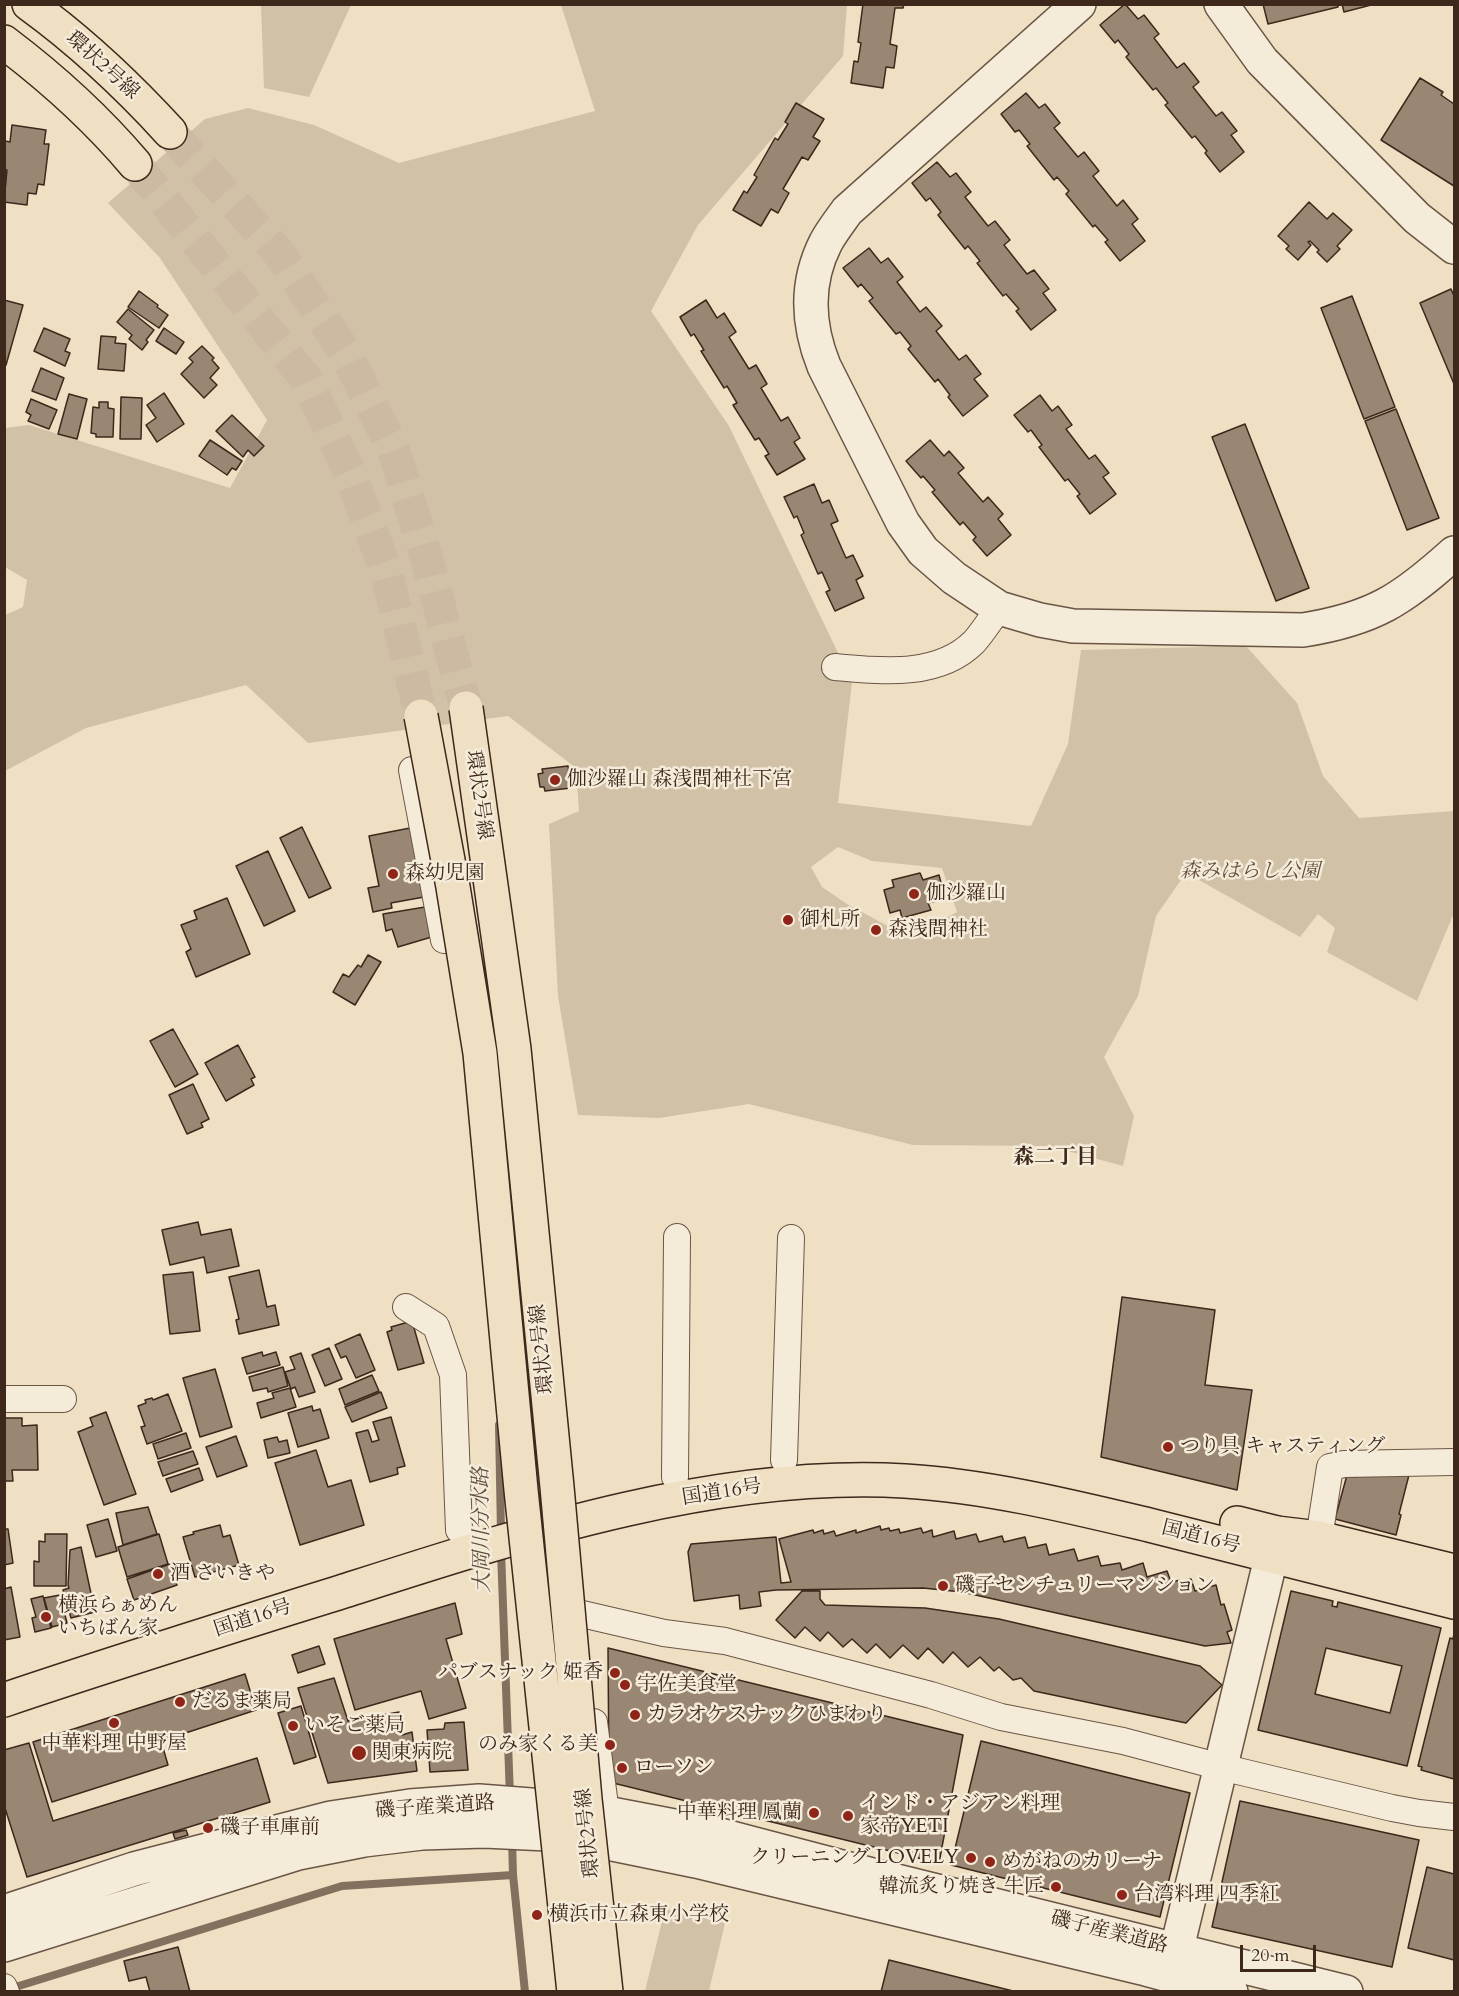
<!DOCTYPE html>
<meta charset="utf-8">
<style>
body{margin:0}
#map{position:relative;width:1459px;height:1996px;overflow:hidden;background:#efe0c4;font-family:Cardo,serif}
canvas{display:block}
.frame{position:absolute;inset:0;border:6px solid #3e271b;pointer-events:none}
.scale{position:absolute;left:1240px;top:1945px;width:76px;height:27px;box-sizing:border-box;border:3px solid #3e271b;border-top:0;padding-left:8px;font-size:18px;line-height:21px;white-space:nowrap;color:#3e271b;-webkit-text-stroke:4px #f5ebd9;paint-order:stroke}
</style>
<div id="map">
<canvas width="1459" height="1996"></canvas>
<div class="frame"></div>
<div class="scale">20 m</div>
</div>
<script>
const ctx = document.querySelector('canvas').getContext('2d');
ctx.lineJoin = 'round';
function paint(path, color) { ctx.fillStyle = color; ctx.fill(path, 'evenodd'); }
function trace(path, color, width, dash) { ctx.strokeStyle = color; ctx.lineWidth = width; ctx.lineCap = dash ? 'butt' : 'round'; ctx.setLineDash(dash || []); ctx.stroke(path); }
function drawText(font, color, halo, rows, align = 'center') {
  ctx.font = font + ' Cardo,"Noto Serif JP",serif'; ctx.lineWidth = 5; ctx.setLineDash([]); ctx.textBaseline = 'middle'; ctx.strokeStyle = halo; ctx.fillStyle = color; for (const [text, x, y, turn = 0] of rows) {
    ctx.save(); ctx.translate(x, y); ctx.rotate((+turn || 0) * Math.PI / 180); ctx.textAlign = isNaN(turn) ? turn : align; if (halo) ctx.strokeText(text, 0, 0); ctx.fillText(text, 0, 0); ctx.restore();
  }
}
const green = new Path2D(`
 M261 5H351L309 97 264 88Z
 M561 5H847L843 56 698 225 651 311 729 426 852 682 838 803 1031 826 1068 744 1081 650 1246 646 1297 703 1323 776 1359 818 1454 811V913L1417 1001 1327 952 1335 928 1318 914 1300 937 1199 880 1209 867 1192 864 1156 916 1138 996 1104 1057 1134 1116 1123 1166 1049 1146 913 1145 749 1104 659 1118 578 1115 558 996 549 824 579 811 576 768 508 716 308 743 246 685 86 728 5 771V615L23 607 27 580 5 567V428L29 425 230 488 267 420 160 258 108 203 205 119 248 108 314 125 399 163 595 111ZM838 847 872 861 942 868 957 912 910 938 847 904 822 887 811 867Z
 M665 1909 725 1923 709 1991H645Z`);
const stream = new Path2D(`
 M499 1425 501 1533
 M501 1551 510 1797
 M512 1839 513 1875 525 1992
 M9 1989 342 1886 513 1875`);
const building = new Path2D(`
 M863 4H904L903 8H895L890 44 897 46 894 68 886 67 883 88 851 83 854 61 858 62 861 43 858 42Z
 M1125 4 1138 19 1144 15 1159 34 1154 38 1177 68 1184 63 1199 82 1193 87 1216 116 1222 112 1237 131 1231 135 1244 152 1220 172 1205 153 1207 151 1195 136 1192 138 1165 105 1168 103 1156 88 1153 90 1126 57 1129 54 1118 40 1115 43 1100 25Z
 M1263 4H1338V7L1268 24Z
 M1342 4H1375L1344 12Z
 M1420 78 1443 92 1441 95 1454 104V186L1381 140Z
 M1026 93 1039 108 1045 104 1060 123 1054 128 1078 157 1084 152 1099 171 1093 176 1117 206 1123 200 1138 219 1132 224 1145 241 1120 261 1105 242 1108 240 1095 225 1093 227 1066 194 1069 191 1057 177 1054 180 1027 146 1030 144 1019 130 1015 132 1001 114Z
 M796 103 824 119 813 137 820 141 808 160 802 157 783 189 789 193 778 213 771 209 761 226 733 210 744 191 747 193 757 177 754 175 775 138 778 140 788 124 785 122Z
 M12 125 46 130 44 144H49L44 185 38 184 36 194 28 193 27 205 4 202 7 170H4V146L5 141 10 142Z
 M937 162 950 177 956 173 971 192 965 197 988 226 995 221 1010 240 1004 245 1027 274 1034 270 1049 289 1043 293 1056 310 1031 330 1016 311 1019 309 1006 294 1003 296 977 263 980 261 968 246 965 249 938 215 941 212 930 198 926 201 912 183Z
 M1309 202 1327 219 1333 213 1352 230 1337 246 1340 249 1327 262 1317 252 1319 250 1310 241 1308 242 1311 245 1298 260 1286 249 1289 246 1278 236Z
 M869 248 881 263 888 258 903 277 897 282 920 312 926 307 942 326 936 331 959 360 966 355 981 374 974 379 988 396 963 416 948 397 950 395 938 379 935 382 908 349 911 346 900 332 896 334 869 301 873 298 861 284 858 287 843 268Z
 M1451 289 1454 296V384L1420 303Z
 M139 291 158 305 157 307 168 315 159 328 128 307Z
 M1352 296 1395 407 1364 419 1321 308Z
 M4 300 23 305 6 365H4Z
 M706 300 717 318 724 313 736 332 729 337 749 369 756 365 767 384 761 388 781 421 788 417 800 438 794 442 805 459 777 475 765 456 769 454 759 438 755 440 733 405 737 403 727 386 724 388 701 351 704 350 694 334 691 336 680 317Z
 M128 309 154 330 146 340 148 342 142 350 129 339 132 335 117 322Z
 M44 328 70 339 65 351 70 353 65 366 34 351Z
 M164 328 184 342 176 354 156 341Z
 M101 336 116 337 115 343 126 344 124 371 98 369Z
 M202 346 214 358 212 360 219 368 210 378 217 385 204 398 181 374 193 362 189 358Z
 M41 368 64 378 56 400 32 391Z
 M164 393 184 424 157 442 146 425 156 418 147 405Z
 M69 394 87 399 77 439 58 434Z
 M1040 395 1052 411 1058 406 1072 425 1066 429 1089 459 1095 455 1109 473 1103 477 1116 494 1090 514 1077 496 1080 494 1068 479 1065 481 1039 447 1042 445 1031 430 1028 432 1014 415Z
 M121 397 142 398 141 439H120Z
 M31 399 57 410 49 429 28 421 31 415 26 412Z
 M99 402H108V408L114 409 113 437H96V434L91 433 93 407 99 408Z
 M1396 409 1439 518 1407 530 1365 421Z
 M232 415 264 446 254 456 248 450 243 457 216 431Z
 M1245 424 1309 588 1276 601 1212 437Z
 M210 440 242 461 236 470 232 468 227 475 199 456Z
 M930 440 944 456 949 451 964 468 958 473 983 502 988 497 1003 514 998 519 1011 535 987 556 973 540 976 537 963 522 960 525 932 492 935 490 923 476 921 478 906 461Z
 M814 484 822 503 829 500 838 521 831 524 846 558 853 555 863 576 856 580 864 598 835 611 826 592 830 590 822 572 818 574 801 535 804 533 797 516 794 518 784 497Z
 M568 766 571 788 545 791 544 787H540L538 774 543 773 542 769Z
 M302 827 331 888 309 898 280 838Z
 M410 828 424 897 391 903 392 908 373 912 368 888 379 886 369 836Z
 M268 851 295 911 264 926 236 866Z
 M920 873 923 880 939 875 945 899 928 903 931 910 902 918 900 910 890 913 884 890 894 887 892 880Z
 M227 898 250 954 196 977 186 952 191 949 181 925 197 919 194 911Z
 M431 906 435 936 398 947 392 929 386 931 383 914Z
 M368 955 381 962 355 1005 333 992 343 974 349 977 358 965 361 967Z
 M173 1029 198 1074 175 1087 150 1041Z
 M238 1045 255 1077 251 1079 254 1085 226 1101 205 1063Z
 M193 1084 209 1119 201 1123 203 1127 187 1134 169 1095Z
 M198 1222 201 1235 231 1229 239 1266 207 1273 204 1257 170 1265 162 1230Z
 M259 1270 267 1307 275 1305 279 1325 239 1334 236 1320 239 1319 229 1277Z
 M193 1272 200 1331 170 1334 163 1275Z
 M1122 1297 1215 1310 1205 1385 1252 1390 1237 1490 1101 1457Z
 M412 1321 424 1363 398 1370 387 1332 392 1330 391 1327Z
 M360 1334 375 1370 356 1378 346 1356 341 1358 335 1345Z
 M329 1348 342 1379 325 1386 312 1355Z
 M262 1352 263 1356 276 1352 280 1365 247 1374 242 1358Z
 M301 1353 315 1392 299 1397 295 1387 291 1389 285 1372 295 1369 290 1357Z
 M283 1367 288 1386 268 1392 267 1388 253 1391 249 1377Z
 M215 1369 232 1427 200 1437 183 1378Z
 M372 1375 379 1391 345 1405 339 1389Z
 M290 1388 296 1407 261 1418 257 1403 274 1398 272 1393Z
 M381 1392 387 1408 352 1422 345 1407Z
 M168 1394 182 1431 147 1444 141 1427 145 1426 138 1406 146 1403 145 1400 152 1398 153 1400Z
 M312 1406 313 1411 320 1409 329 1438 298 1447 288 1413Z
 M106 1412 136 1494 104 1505 78 1432 93 1426 90 1418Z
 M391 1417 405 1466 397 1468 398 1474 370 1482 356 1433 368 1430 372 1442 379 1440 373 1422Z
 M4 1418H22V1426L37 1425 38 1470H12L13 1481H4Z
 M186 1433 191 1448 158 1459 153 1444Z
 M236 1436 247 1466 217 1477 206 1447Z
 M277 1437 279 1442 287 1440 290 1453 268 1458 264 1440Z
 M316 1450 328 1487 351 1480 364 1525 300 1545 275 1463Z
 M193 1451 198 1464 163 1476 158 1462Z
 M199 1468 203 1480 171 1492 166 1479Z
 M1410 1471 1399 1514 1401 1515 1396 1535 1335 1519 1347 1475 1356 1477 1357 1473Z
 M148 1507 157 1534 123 1545 116 1513Z
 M108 1519 117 1551 96 1557 87 1525Z
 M220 1525 223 1537 230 1535 239 1565 195 1577 183 1537 194 1534 193 1532Z
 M880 1526 881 1530 889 1528 890 1531 899 1529 900 1533 921 1528 923 1533 932 1530 933 1537 954 1531 956 1539 976 1534 979 1542 1002 1536 1004 1542 1025 1537 1028 1548 1046 1544 1049 1555 1074 1549 1078 1561 1098 1556 1101 1566 1120 1563 1122 1570 1143 1563 1147 1577 1167 1571 1171 1582 1181 1580 1182 1582 1191 1579 1195 1591 1216 1585 1221 1605 1224 1604 1232 1630 1227 1632 1231 1643 1205 1646 962 1592 923 1588 776 1590 759 1592 761 1606 740 1609 739 1595 694 1601 688 1552 691 1544 776 1537 781 1583 791 1582 779 1539 813 1530 814 1533 823 1530 824 1534 834 1531 836 1536 856 1530V1533Z
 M4 1529H8L13 1563 4 1565Z
 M45 1534H67L66 1586H34V1561L39 1562V1541L45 1542Z
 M159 1534 168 1564 127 1577 118 1547Z
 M81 1547 95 1612 71 1618 63 1590 69 1588 68 1585 70 1550Z
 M170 1564 177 1585 134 1600 127 1579Z
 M11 1587 20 1637 4 1640V1589Z
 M802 1591H820V1599L825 1605 925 1608 999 1619 1200 1666 1222 1685 1186 1723 1034 1691 1021 1678 1013 1680 999 1667 994 1671 980 1657 968 1667 953 1652 943 1663 928 1648 918 1659 903 1645 890 1658 876 1644 867 1653 852 1639 843 1647 828 1632 820 1641 805 1627 795 1638 776 1620Z
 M1291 1591 1333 1601 1332 1606 1337 1607 1338 1602 1441 1628 1407 1766 1258 1730ZM1326 1648 1402 1666 1390 1713 1315 1694Z
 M60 1595 67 1623 52 1627 44 1598Z
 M43 1596 51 1628 35 1632 32 1618 36 1617 31 1599Z
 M455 1603 462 1634 446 1639 466 1708 429 1719 421 1691 355 1710 334 1639Z
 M1454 1633V1779L1421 1770 1422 1767 1418 1766 1450 1638 1453 1639Z
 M319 1646 325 1664 298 1673 292 1655Z
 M608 1648 963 1735 939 1863 609 1782Z
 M245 1674 256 1710 161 1741 168 1765 52 1802 33 1742Z
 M334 1678 348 1721 399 1712 402 1735 412 1732 417 1771 328 1783 298 1688Z
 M301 1706 316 1757 294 1764 278 1713Z
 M464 1722 468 1770 430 1772 427 1730 444 1729 445 1723Z
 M981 1741 1190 1793 1160 1917 951 1865Z
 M29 1743 53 1821 257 1758 270 1802 27 1877 4 1805V1750Z
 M1240 1801 1419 1840 1392 1967 1212 1927Z
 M186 1830 188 1835 175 1839 173 1833Z
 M1427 1867 1454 1874V1960L1408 1948Z
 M178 1947 190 1992H150L146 1977 129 1981 124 1961Z
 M889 1960 1017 1992H881Z`);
const primaryTunnel = new Path2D(`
 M170 132 279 253 345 352 394 451 428 563 466 708
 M135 164 306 379 350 473 387 574 421 716`);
const minor = new Path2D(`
 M835 667C881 671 938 678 974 642 983 632 991 619 999 608
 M412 770 444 940
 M406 1307 436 1326 453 1375 459 1530
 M4 1399H63
 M784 1460 791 1238
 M675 1477 677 1237
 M1319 1538 1330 1467 1344 1464 1454 1462
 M582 1614 664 1633 725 1641 931 1695 1001 1717 1123 1741 1221 1767 1392 1808 1419 1813 1454 1817
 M594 1722 606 1813
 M4 1987 6 1992`);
const tertiary = new Path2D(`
 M1079 4 847 211C840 221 832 231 826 242 805 283 807 324 824 366L903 523 923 551 954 578 999 608 1040 620 1073 626 1303 630C1373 619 1402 600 1454 553
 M1221 4 1262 61 1417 218 1454 247
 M4 1912 134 1869 331 1818 410 1806 479 1801 570 1808 606 1813 716 1834 872 1875 1346 1992
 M4 1945 298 1853 364 1840 422 1833 484 1831 569 1835 696 1861 1146 1969 1231 1992
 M1172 1969 1277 1533`);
const primary = new Path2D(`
 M29 4C80 41 127 85 170 132
 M4 42C53 79 96 118 135 164`);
const trunk = new Path2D(`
 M1237 1523 1277 1533 1319 1538 1454 1571
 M4 1700C116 1662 229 1627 341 1592 519 1535 715 1470 905 1481 987 1486 1069 1506 1149 1525 1251 1550 1352 1577 1454 1602`);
const primaryBridge = new Path2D(`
 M466 708 514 1049 557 1487 585 1799 606 1992
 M421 716 453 887 480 1053 521 1490 574 1992`);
const markers = [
 [555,780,6,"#8f2418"],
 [393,874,6,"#8f2418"],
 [914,894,6,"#8f2418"],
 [788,920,6,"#8f2418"],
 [876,930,6,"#8f2418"],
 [1168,1447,6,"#8f2418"],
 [158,1574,6,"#8f2418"],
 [943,1586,6,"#8f2418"],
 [46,1617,6,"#8f2418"],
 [615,1673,6,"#8f2418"],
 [625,1685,6,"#8f2418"],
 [180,1702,6,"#8f2418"],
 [635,1715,6,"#8f2418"],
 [114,1723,6,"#8f2418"],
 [293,1726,6,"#8f2418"],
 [610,1745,6,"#8f2418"],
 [359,1753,8,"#8f2418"],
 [622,1768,6,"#8f2418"],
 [814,1813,6,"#8f2418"],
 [848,1816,6,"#8f2418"],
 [208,1828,6,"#8f2418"],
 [971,1858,6,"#8f2418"],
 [990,1862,6,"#8f2418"],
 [1056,1887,6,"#8f2418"],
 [1122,1895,6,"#8f2418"],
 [537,1915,6,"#8f2418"]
];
const streetNames = [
 ["環状2号線",102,66,42],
 ["環状2号線",478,795,82],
 ["環状2号線",543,1349,-96],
 ["国道16号",722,1493,-9],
 ["国道16号",1201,1538,14],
 ["国道16号",253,1619,-18],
 ["磯子産業道路",435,1808,-4],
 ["環状2号線",589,1833,-96],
 ["磯子産業道路",1109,1933,14]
];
const poiNames = [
 ["伽沙羅山 森浅間神社下宮",567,780],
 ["森幼児園",405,874],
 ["伽沙羅山",926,894],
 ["御札所",800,920],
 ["森浅間神社",888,930],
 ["つり具 キャスティング",1180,1447],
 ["酒 さいきや",170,1574],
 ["磯子センチュリーマンション",955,1586],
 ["横浜らぁめん",58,1606],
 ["いちばん家",58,1629],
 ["パブスナック 姫香",603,1673,"right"],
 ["宇佐美食堂",637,1685],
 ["だるま薬局",192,1702],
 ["カラオケスナックひまわり",647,1715],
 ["いそご薬局",305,1726],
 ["中華料理 中野屋",114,1744,"center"],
 ["のみ家くる美",598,1745,"right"],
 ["関東病院",372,1753],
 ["ローソン",634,1768],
 ["インド・アジアン料理",860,1804],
 ["家帝YETI",860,1827],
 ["中華料理 鳳蘭",802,1813,"right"],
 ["磯子車庫前",220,1828],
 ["クリーニング LOVELY",959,1858,"right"],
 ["めがねのカリーナ",1002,1862],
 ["韓流炙り焼き 牛匠",1044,1887,"right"],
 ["台湾料理 四季紅",1134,1895],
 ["横浜市立森東小学校",549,1915]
];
const parkNames = [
 ["森みはらし公園",1250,872]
];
const neighbourhoodNames = [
 ["森二丁目",1055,1158]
];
const waterNames = [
 ["大岡川分水路",483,1530,-91]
];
paint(green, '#d1c1a7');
trace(stream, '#84705e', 8);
paint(building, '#9a8773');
trace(building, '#3e271b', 1.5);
trace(primaryTunnel, '#ccbba2', 33, [33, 16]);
trace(minor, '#6a5545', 28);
trace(tertiary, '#6a5545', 36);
trace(primary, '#3e271b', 36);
trace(trunk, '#3e271b', 36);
trace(minor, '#f5ebd9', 26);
trace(tertiary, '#f5ebd9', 33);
trace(primary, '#efe0c4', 33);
trace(trunk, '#efe0c4', 33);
trace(primaryBridge, '#3e271b', 36, []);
trace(primaryBridge, '#efe0c4', 33);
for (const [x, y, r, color] of markers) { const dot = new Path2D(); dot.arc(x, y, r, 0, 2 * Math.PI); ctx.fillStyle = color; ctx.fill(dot); trace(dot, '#f5ebd9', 2); }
drawText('20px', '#3e271b', '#f5ebd9', streetNames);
drawText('20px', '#3e271b', '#f5ebd9', poiNames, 'left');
drawText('italic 20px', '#634e3e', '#f5ebd9', parkNames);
drawText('bold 21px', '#3e271b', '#f5ebd9', neighbourhoodNames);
drawText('italic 21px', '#614c3d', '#f5ebd9', waterNames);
</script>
